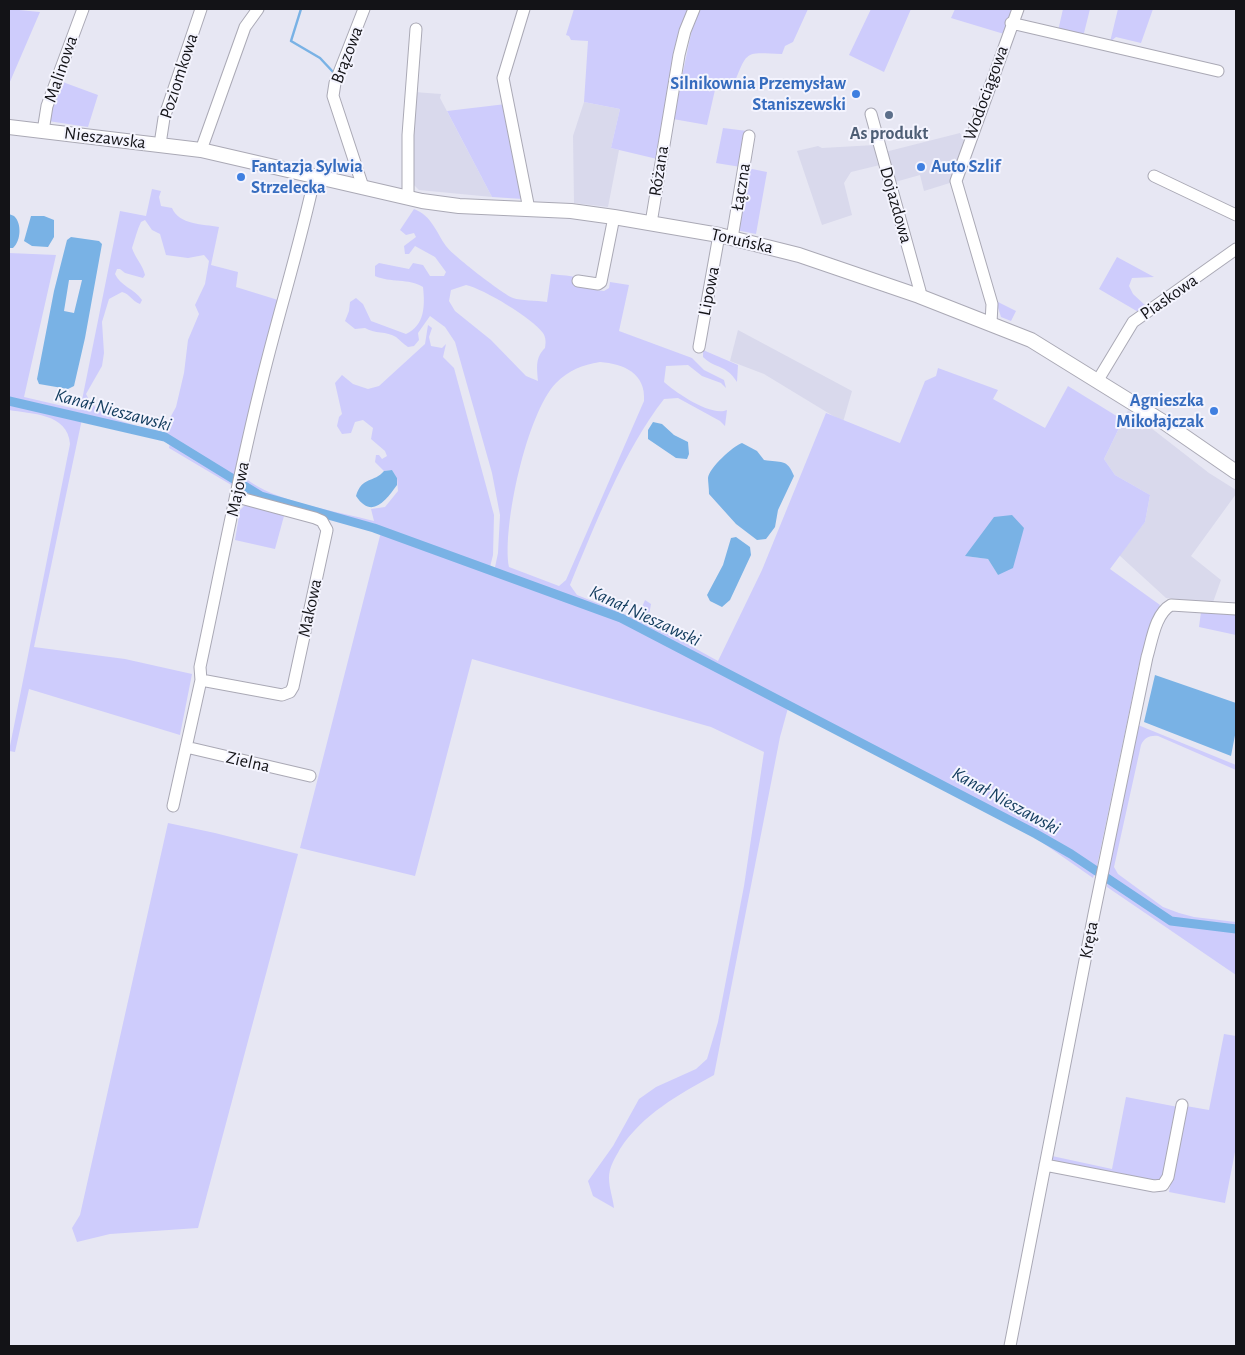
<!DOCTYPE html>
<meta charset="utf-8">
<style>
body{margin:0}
#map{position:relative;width:1245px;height:1355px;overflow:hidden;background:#e7e7f3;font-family:"Alegreya Sans",sans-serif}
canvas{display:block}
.frame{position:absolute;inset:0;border:10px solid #131317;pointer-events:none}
</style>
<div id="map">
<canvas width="1245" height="1355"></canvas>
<div class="frame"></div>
</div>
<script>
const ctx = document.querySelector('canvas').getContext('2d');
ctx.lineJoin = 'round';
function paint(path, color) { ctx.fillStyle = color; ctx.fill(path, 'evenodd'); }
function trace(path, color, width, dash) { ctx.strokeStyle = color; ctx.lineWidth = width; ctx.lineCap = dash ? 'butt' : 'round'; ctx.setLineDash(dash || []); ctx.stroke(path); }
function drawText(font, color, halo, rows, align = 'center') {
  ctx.font = font + ' "Alegreya Sans",sans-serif'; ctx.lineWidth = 4; ctx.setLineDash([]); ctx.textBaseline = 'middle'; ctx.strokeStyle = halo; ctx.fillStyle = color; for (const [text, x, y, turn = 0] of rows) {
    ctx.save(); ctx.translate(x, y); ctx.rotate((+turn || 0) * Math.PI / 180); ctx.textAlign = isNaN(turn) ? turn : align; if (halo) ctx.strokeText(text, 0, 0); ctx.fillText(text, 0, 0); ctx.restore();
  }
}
const built = new Path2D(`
 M414 92 441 94 440 98 492 197 419 190 414 185Z
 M584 102 620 109 611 148 619 150 608 207 574 203 573 136Z
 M960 133 964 140 952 177 953 182 924 191 920 175 895 182 885 152Z
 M875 145 877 162 880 165 851 172 844 183 852 215 822 225 797 151 818 146 822 148Z
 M738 330 852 391 843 422 764 374 730 361Z
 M1128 410 1209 473 1236 490V494L1191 556 1221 580 1212 605 1166 598 1119 555 1145 522 1150 495 1115 475 1104 459Z`);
const green = new Path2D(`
 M9 9 40 12 9 84Z
 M574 9H688L676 47 657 159 611 148 620 109 584 102 588 41 571 40 569 36 566 35Z
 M699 9H808L793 42 785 46 782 54C745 53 748 49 734 84L717 81 707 125 673 119 692 29Z
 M871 9H911L884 72 849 55Z
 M955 9H1014L1004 34 951 18Z
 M1063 9H1090L1083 37 1058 31Z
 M1118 9H1153L1141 43 1116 37 1110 42Z
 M60 81 98 95 88 127 48 121Z
 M506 104 523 199 492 197 447 111Z
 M723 128 747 131 741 167 716 163Z
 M747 168 767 172 756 234 736 230Z
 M152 189 161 191 159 197 161 206 172 208C179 225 203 224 219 227L211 265 238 272 236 287 278 300 233 486 169 448 170 442 82 419 34 647 125 659 192 674 180 735 29 689 15 752 9 751 70 444C68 413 31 414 9 410V253L56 255 24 397 80 410 120 211 146 216ZM145 220 152 230 160 234 166 255 188 258 204 255 209 261 205 284 195 305 199 314 188 340 184 373 176 407 165 427 166 433C140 425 98 422 86 394L102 366 104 353 102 322 109 299 122 292C130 294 132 301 140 304L142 300C135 289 120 286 115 274L117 269H120L125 273 143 278 145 275C143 265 135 258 132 248 135 239 137 230 141 222Z
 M414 209C432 216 436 232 446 246 451 254 504 295 513 298 521 301 536 300 547 302L551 274C565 276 588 275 596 290L604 291 609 288 610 282 629 285 619 331 692 358 704 370 724 380 726 388 721 383 702 376 688 365 666 366 664 382C675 392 711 417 727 410L725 426 720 421 678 398 664 399C624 450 595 525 570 585L577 595 637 619 645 600 651 604 649 615 683 636 680 640 718 661 762 570 826 413 900 443 925 381 936 376 938 368 998 390 993 399 1045 428 1068 386 1123 420 1104 459 1115 475 1150 495 1145 522 1110 569 1160 605 1140 660 1097 866 1093 878 1030 834 788 708 780 737 714 1075C678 1095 643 1114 620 1149 615 1158 609 1167 609 1178 609 1188 613 1198 614 1208L593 1196 588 1181 613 1146 639 1099 656 1087 696 1069 707 1059 718 1022 744 886 764 752 711 727 472 659 415 876 300 848 381 532 245 496 242 493 245 478C274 502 337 511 374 521L371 509 385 507 398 491 397 478 392 470 384 471 375 462 376 455H379L382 459 387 456 385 451 371 439 373 428 363 420 355 422 351 433 342 434 337 426 339 417 342 414 335 383 342 375 353 384 368 389 379 386 425 344 428 325 432 328 429 337 431 346 442 348 446 344 443 357 454 368 494 515 493 555 489 571 494 572 498 553 500 515 492 473 455 342 445 327 430 316 418 333 419 340 414 346 408 347C403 344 400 340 396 337 387 331 374 334 365 328L355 329 345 321 349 311 350 302 356 298 363 304 371 321 406 334C425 325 425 306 423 287 409 278 390 283 375 276V266L379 263 409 269 413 263 423 265 430 276H444L446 272 435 257 415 246 409 254H405L404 246 416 237 414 233 406 235 400 230ZM466 285C484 289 532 318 543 333 546 338 546 342 545 348 535 358 537 367 538 381L526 376 491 340 455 311 449 301 451 290ZM600 362C624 364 646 373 644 401L566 580 559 586 509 567C502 526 527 413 556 383 569 370 582 365 600 362ZM1024 528 998 575 988 559 966 556Z
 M1117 257 1154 277 1132 278 1129 286 1133 294 1146 306 1140 313 1099 289Z
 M996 301 1016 311 1011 321 1001 317Z
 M703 350 738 365 737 382C726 364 715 369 703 357Z
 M246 504 284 516 275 549 235 540 240 510Z
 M1201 612 1236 613V635L1199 627Z
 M1138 725 1236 765V770L1158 736C1150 735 1144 738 1141 745L1114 867 1118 874 1163 907 1179 913 1194 917 1236 922V975L1107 887 1110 852Z
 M168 823 215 833 298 854 198 1228 110 1234 77 1242 72 1228 80 1215Z
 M1224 1034 1236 1036V1147L1225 1203 1169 1192 1186 1106 1209 1110Z
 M1126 1097 1178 1107 1164 1176 1158 1182 1052 1164V1156L1112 1169Z`);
const water = new Path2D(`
 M9 214 14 216C22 223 21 241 13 248H9Z
 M31 216H44L54 220V237L48 247 32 246 24 241Z
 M71 237 99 241 102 244 85 338 74 386 68 389 39 384 37 379 54 291 67 240ZM69 280H82L74 313 64 311Z
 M653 422 662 424 674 435 688 442 689 454 687 459 676 458 648 439V430Z
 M742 443 757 451 764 460C781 463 787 458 794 476L778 510 775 527 766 539 757 540 736 524 709 494C709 488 708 482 708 478 709 468 733 446 742 443Z
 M392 470 397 478V485C386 500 372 520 356 496 362 476 374 483 384 471Z
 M1012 515 1024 528 1013 568 998 575 988 559 965 556 994 517Z
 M736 537 750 547 751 555 730 600 722 607 710 601 707 595 723 565 731 538Z
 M1155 675 1236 703V730L1231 756 1144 722Z`);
const stream = new Path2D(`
 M301 9 291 41 320 58 334 73`);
const canal = new Path2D(`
 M9 401 165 437 261 496 374 528 621 618 1036 834 1071 854 1171 921 1236 929`);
const minor = new Path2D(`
 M524 9 503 78 529 209
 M1011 23 1218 71
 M871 114 920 291 919 296
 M43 131 47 106 83 9
 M160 144 164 118 201 9
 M201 150 245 27 258 9
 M1154 176 1236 215
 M363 187 333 96 335 83 364 9
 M408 197V135L416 29
 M651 223 679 55 685 31 694 9
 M732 238 749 136
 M578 281 598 284 601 282 614 217
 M991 323 992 304 956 181 1018 9
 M699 347 719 235
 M1098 380 1133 322 1236 249
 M201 680 282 695 290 692 293 687 327 530 322 521 315 518 237 497
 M186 747 310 776
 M173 806 201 680 200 667C220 574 237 481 260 389 277 317 300 247 315 175
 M1045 1165 1154 1186 1163 1185 1168 1177 1182 1105
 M1010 1346 1094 914 1147 657C1152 641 1155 614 1171 605L1236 609`);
const major = new Path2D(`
 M9 127 201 150 422 201 459 206 571 211 614 217 719 235 799 255 919 296 1031 340 1165 423 1236 472`);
const markers = [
 [856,94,5,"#3f7fe0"],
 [889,115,5,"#5c6f8a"],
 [921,167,5,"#3f7fe0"],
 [241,177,5,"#3f7fe0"],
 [1214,411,5,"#3f7fe0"]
];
const streetNames = [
 ["Brązowa",347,55,-69],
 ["Malinowa",61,69,-71],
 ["Poziomkowa",179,76,-72],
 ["Wodociągowa",986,93,-70],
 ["Nieszawska",105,138,7],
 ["Różana",659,171,-81],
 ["Łączna",741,187,-81],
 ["Dojazdowa",896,205,74],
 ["Toruńska",742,241,13],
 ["Lipowa",709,291,-79],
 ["Piaskowa",1169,297,-35],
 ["Majowa",238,489,-78],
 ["Makowa",310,608,-78],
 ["Zielna",248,762,13],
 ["Kręta",1089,940,-79]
];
const shopNames = [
 ["Silnikownia Przemysław",846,84],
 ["Staniszewski",846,105],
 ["Fantazja Sylwia",251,167,"left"],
 ["Strzelecka",251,188,"left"],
 ["Auto Szlif",931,167,"left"],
 ["Agnieszka",1204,401],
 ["Mikołajczak",1204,422]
];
const serviceNames = [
 ["As produkt",889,134]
];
const waterNames = [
 ["Kanał Nieszawski",113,410,15],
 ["Kanał Nieszawski",645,616,25],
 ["Kanał Nieszawski",1006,801,29]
];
paint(built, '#d9d9ec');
paint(green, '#ceccfc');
paint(water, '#79b2e5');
trace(stream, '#79b2e5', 2.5);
trace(canal, '#79b2e5', 9);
trace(minor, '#aaa9b5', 13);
trace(major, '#aaa9b5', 16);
trace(minor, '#fff', 11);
trace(major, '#fff', 14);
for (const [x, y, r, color] of markers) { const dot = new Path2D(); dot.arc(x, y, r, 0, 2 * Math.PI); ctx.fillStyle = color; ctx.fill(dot); trace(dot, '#f4f4fe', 2); }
drawText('18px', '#131317', '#f4f4fe', streetNames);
drawText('bold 18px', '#366cbe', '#f4f4fe', shopNames, 'right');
drawText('bold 18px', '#4e5e75', '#f4f4fe', serviceNames);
drawText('italic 19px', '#113b5d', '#f4f4fe', waterNames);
</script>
